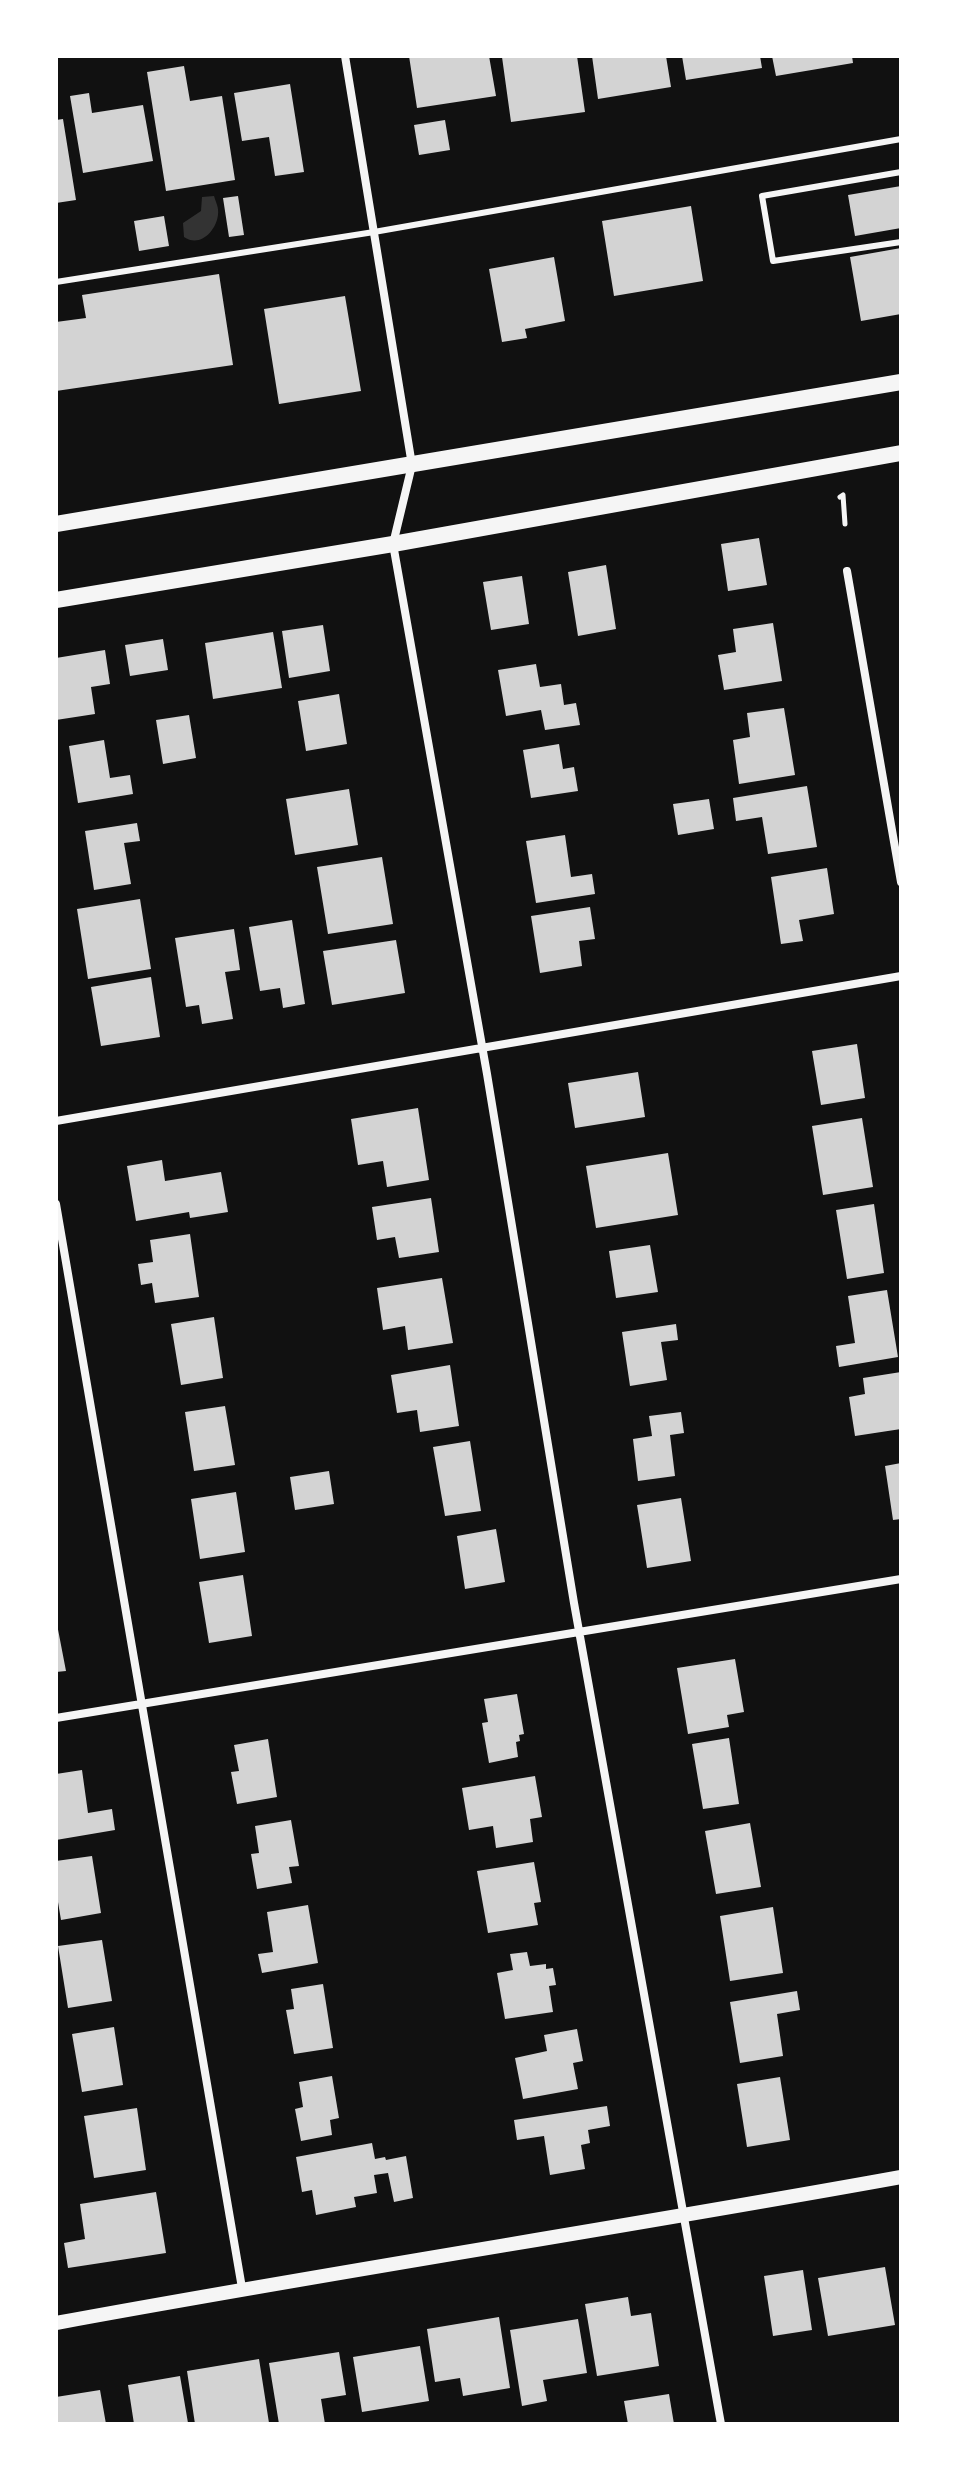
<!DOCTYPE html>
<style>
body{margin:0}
#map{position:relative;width:957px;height:2480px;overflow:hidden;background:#111;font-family:"Sofia Sans Condensed",sans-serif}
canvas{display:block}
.frame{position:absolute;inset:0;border:58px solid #fff;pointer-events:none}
</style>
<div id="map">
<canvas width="957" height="2480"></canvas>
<div class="frame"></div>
</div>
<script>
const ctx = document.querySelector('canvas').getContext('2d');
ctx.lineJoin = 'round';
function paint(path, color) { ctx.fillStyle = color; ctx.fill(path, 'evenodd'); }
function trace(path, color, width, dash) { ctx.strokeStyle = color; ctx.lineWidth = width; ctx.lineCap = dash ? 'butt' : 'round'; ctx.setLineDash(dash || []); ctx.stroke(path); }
const water = new Path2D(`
 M214 196C216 203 219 207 218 215 216 231 200 248 184 237L183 223 201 211 202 197Z`);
const building = new Path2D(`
 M409 56H489L496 96 417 108Z
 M512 56H577L585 112 511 122 502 57Z
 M592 56H666L671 87 598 99Z
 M682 56H760L762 68 686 80Z
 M772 56H852L853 63 776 76Z
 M184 66 190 101 222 96 235 180 166 191 147 72Z
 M290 84 304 172 275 176 269 137 242 141 234 93Z
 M89 93 92 113 143 105 153 161 83 173 70 96Z
 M63 119 76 200 56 203V120Z
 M445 120 450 150 419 155 414 125Z
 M901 186V228L855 236 848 195Z
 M238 196 244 235 229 237 223 198Z
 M691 206 703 281 614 296 602 221Z
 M164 216 169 246 139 251 134 221Z
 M901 248V314L861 321 850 257Z
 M554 257 565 321 525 329 527 338 502 342 489 269Z
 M219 274 233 365 56 391V322L86 318 82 295Z
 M345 296 361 391 279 404 264 309Z
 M759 538 767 585 728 591 721 544Z
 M606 565 616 629 578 636 568 572Z
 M522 576 529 624 491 630 483 582Z
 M773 623 782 681 724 690 718 655 736 652 733 629Z
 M323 625 330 671 289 678 282 631Z
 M273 632 282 688 213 699 205 643Z
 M163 639 168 670 130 676 125 645Z
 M105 650 110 684 91 687 95 714 56 720V658Z
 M536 664 540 687 561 684 564 705 576 703 580 725 545 730 541 710 506 716 498 670Z
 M339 694 347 744 306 751 298 701Z
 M784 708 795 775 739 784 733 740 750 737 747 713Z
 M189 715 196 758 163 764 156 720Z
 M104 740 110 778 130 775 133 794 78 803 69 746Z
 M559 744 563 769 574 767 578 791 531 798 523 750Z
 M807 786 817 847 768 854 762 817 736 821 733 798Z
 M349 789 358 845 295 855 286 799Z
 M709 799 714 829 678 835 673 804Z
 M137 823 140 841 124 843 131 884 94 890 85 831Z
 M565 835 571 877 592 874 595 894 536 903 526 841Z
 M382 857 393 924 328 934 317 867Z
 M827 868 834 914 799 920 803 941 781 944 771 877Z
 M140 899 151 969 88 979 77 909Z
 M590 907 595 939 579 941 582 966 540 973 531 916Z
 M292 920 305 1004 283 1008 280 988 260 991 249 927Z
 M234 929 240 970 225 972 233 1019 202 1024 199 1005 186 1007 175 938Z
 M396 940 405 993 332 1005 323 951Z
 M151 977 160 1037 101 1046 91 987Z
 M857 1044 865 1098 821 1105 812 1051Z
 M638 1072 645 1117 575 1128 568 1083Z
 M418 1108 429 1180 387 1187 383 1161 358 1165 351 1119Z
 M862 1118 873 1187 823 1195 812 1126Z
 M668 1153 678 1215 596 1228 586 1166Z
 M162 1160 165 1181 221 1172 228 1212 190 1218 189 1212 136 1221 127 1166Z
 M431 1198 439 1252 399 1258 395 1237 377 1240 372 1207Z
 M874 1204 884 1273 847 1279 836 1210Z
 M190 1234 199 1297 155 1303 152 1283 141 1285 138 1264 153 1262 150 1240Z
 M650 1245 658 1292 616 1298 609 1251Z
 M442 1278 453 1343 408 1350 405 1326 383 1330 377 1288Z
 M887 1290 898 1357 839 1367 836 1346 855 1343 848 1296Z
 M214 1317 223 1378 181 1385 171 1324Z
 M676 1324 678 1340 661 1342 667 1380 630 1386 622 1332Z
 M450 1365 459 1426 420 1432 417 1410 397 1413 391 1375Z
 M901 1372V1429L855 1436 849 1397 865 1394 863 1378Z
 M225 1406 235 1465 194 1471 185 1412Z
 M681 1412 684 1433 670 1435 675 1476 638 1481 633 1439 652 1436 649 1416Z
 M470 1441 481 1511 445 1516 433 1447Z
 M901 1463V1519L893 1520 885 1466Z
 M329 1471 334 1504 295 1510 290 1477Z
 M236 1492 245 1552 200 1559 191 1499Z
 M681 1498 691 1561 647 1568 637 1505Z
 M496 1529 505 1582 465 1589 457 1536Z
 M243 1575 252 1636 209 1643 199 1582Z
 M56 1619 66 1671 56 1672Z
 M735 1659 744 1712 727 1715 729 1727 688 1734 677 1668Z
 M517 1694 524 1734 519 1735 520 1741 516 1742 518 1757 489 1763 482 1723 488 1722 484 1699Z
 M729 1738 739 1804 703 1809 692 1744Z
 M268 1739 277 1797 237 1804 231 1772 239 1771 234 1745Z
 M82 1770 88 1813 112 1809 115 1830 56 1840V1774Z
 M535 1776 542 1817 530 1819 533 1842 496 1848 493 1826 469 1830 462 1788Z
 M291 1820 299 1866 289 1867 292 1883 257 1889 251 1854 259 1853 255 1826Z
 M750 1823 761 1887 716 1894 705 1831Z
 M92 1856 101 1913 61 1920 56 1890V1861Z
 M534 1862 541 1902 534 1903 538 1925 488 1933 477 1871Z
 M308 1905 318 1963 262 1973 258 1954 273 1952 267 1912Z
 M773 1907 783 1973 730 1981 720 1916Z
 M102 1940 112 2001 68 2008 58 1946Z
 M527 1952 530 1966 546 1964V1969L553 1968 556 1985 549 1986 553 2012 505 2019 497 1973 513 1970 510 1954Z
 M323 1984 333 2048 294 2054 286 2010 294 2009 291 1989Z
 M797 1991 800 2010 777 2014 783 2056 740 2063 730 2002Z
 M114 2027 123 2085 82 2092 72 2034Z
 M577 2029 583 2061 573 2063 578 2089 523 2099 515 2058 547 2051 544 2035Z
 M332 2076 339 2118 330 2120 332 2135 301 2141 295 2109 303 2107 299 2082Z
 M780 2077 790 2140 747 2147 737 2084Z
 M607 2106 610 2126 588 2130 590 2143 581 2145 585 2169 550 2175 544 2136 517 2140 514 2120Z
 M137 2108 146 2170 94 2178 84 2116Z
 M372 2143 375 2159 385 2157 386 2160 406 2156 413 2198 394 2202 388 2173 374 2175 377 2193 354 2197 356 2207 316 2215 312 2190 302 2192 296 2157Z
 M156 2192 166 2253 68 2268 64 2243 85 2239 80 2204Z
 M885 2267 895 2325 828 2336 818 2278Z
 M803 2270 812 2330 773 2336 764 2276Z
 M628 2297 631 2316 651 2313 659 2366 597 2376 585 2304Z
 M499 2317 510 2388 463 2396 460 2378 435 2382 427 2329Z
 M578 2319 587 2373 543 2380 547 2401 522 2406 510 2330Z
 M420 2346 429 2401 362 2412 353 2357Z
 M339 2352 346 2395 321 2399 325 2424H279L269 2363Z
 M259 2359 269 2423 195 2424 187 2371Z
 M180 2376 188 2423 134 2424 128 2385Z
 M100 2390 106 2424H56V2397Z
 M669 2394 674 2424H628L624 2401Z`);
const path = new Path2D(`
 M840 497 843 495 845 524`);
const service = new Path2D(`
 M901 172 762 196 773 261 901 242
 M56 282 374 232 901 139`);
const minor = new Path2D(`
 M345 56 412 465 393 544 487 1074 574 1603 721 2424
 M847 571 901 882
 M56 1121 901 976
 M56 1204 242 2288
 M56 1718 901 1579`);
const tertiary = new Path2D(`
 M56 2323C337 2271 620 2228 901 2177`);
const secondary = new Path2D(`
 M56 524 901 382
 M56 600 393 544 901 453`);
paint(water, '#333');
paint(building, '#d3d3d3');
trace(path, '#f5f5f5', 5);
trace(service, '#f5f5f5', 6);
trace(minor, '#f5f5f5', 8);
trace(tertiary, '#f5f5f5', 14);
trace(secondary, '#f5f5f5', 16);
</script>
